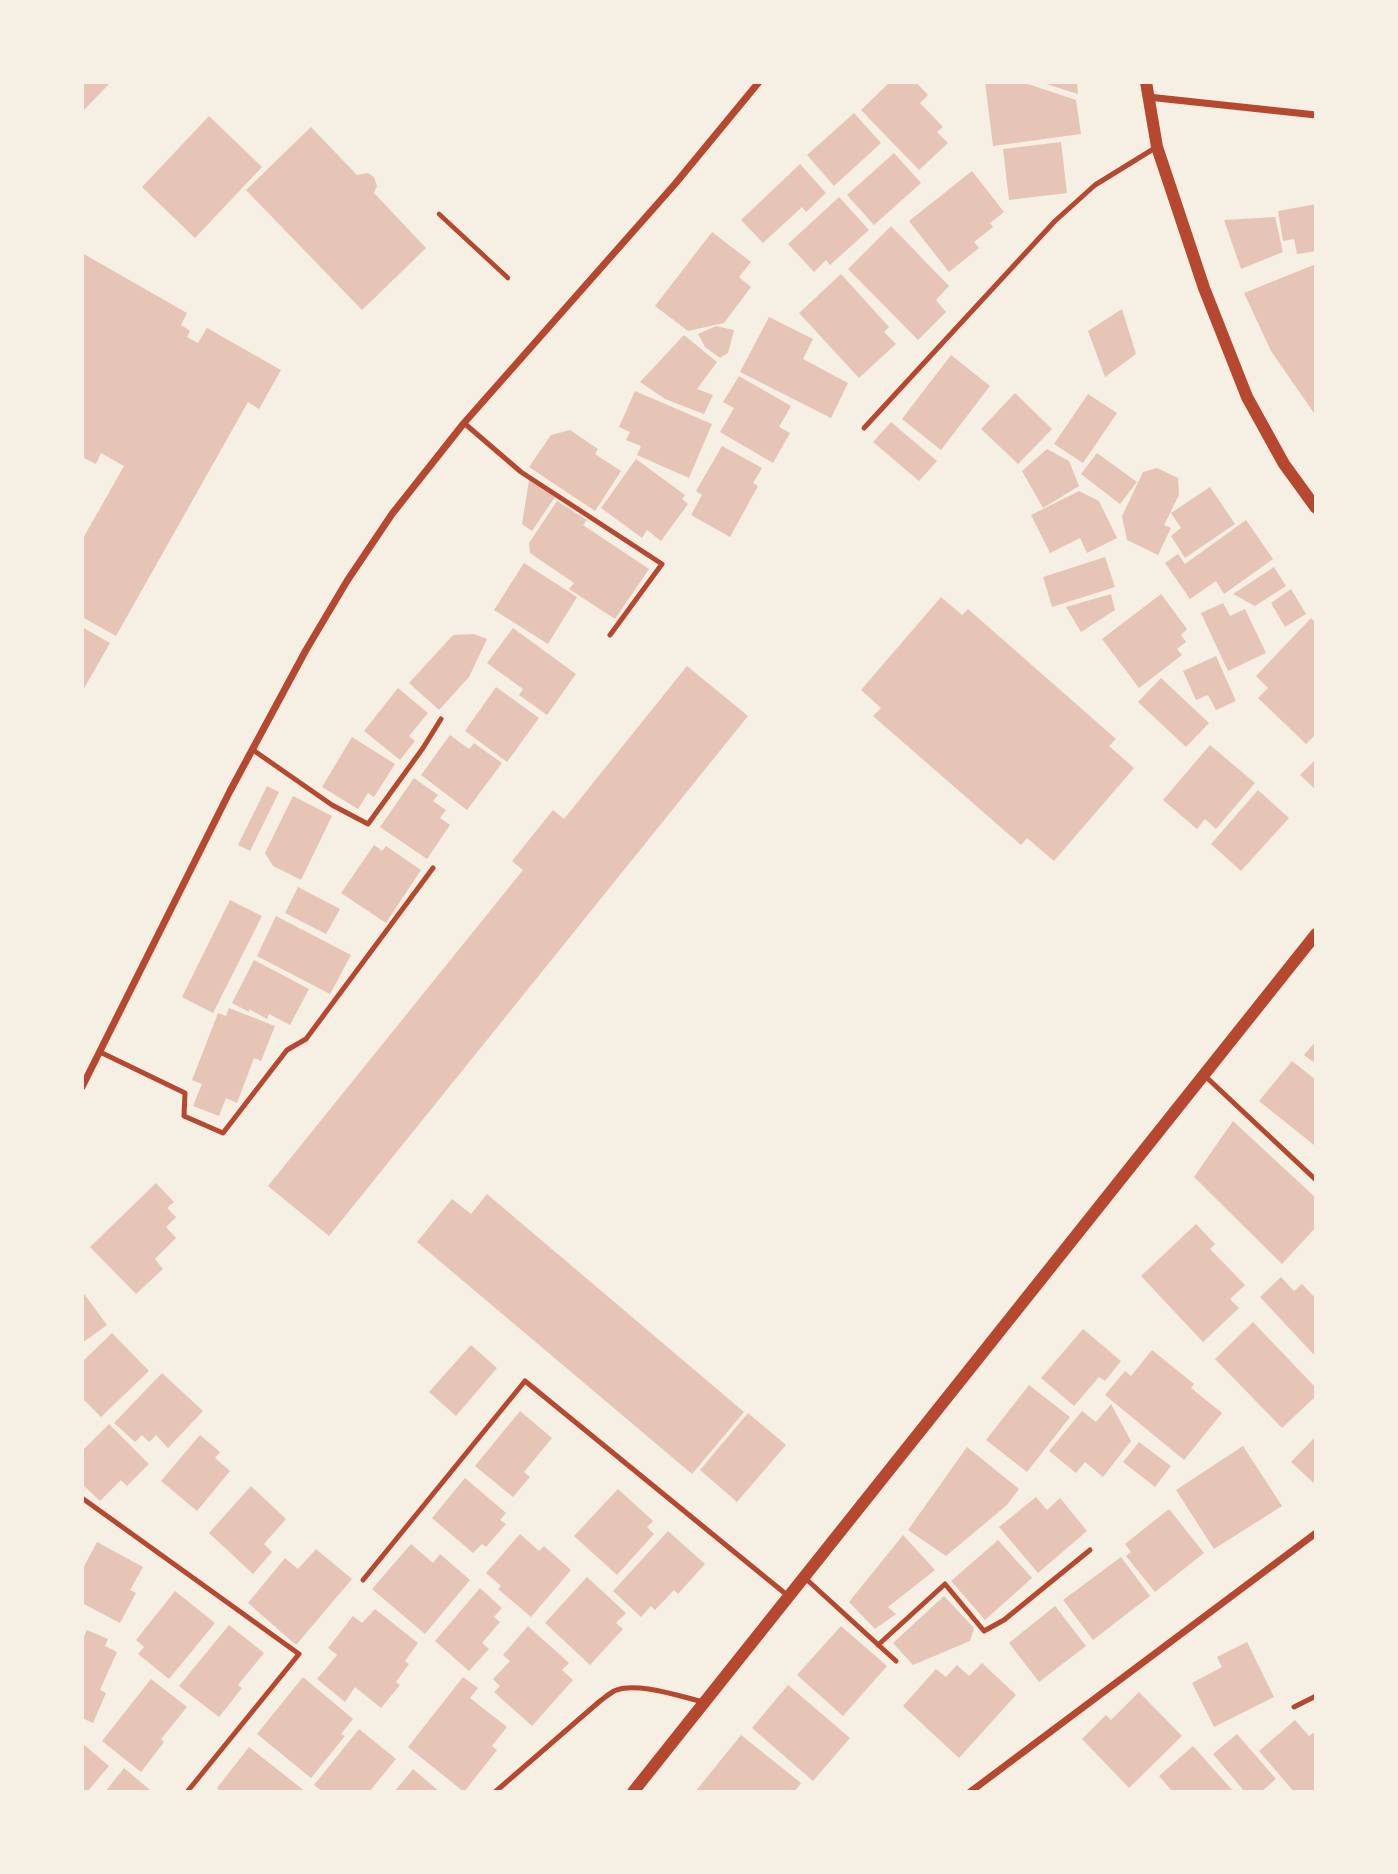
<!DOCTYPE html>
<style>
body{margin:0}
#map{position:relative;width:1398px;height:1874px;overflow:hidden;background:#f6efe4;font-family:Manrope,sans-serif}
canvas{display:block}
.frame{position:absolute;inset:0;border:84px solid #f6efe4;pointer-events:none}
</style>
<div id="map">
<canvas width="1398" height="1874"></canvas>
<div class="frame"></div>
</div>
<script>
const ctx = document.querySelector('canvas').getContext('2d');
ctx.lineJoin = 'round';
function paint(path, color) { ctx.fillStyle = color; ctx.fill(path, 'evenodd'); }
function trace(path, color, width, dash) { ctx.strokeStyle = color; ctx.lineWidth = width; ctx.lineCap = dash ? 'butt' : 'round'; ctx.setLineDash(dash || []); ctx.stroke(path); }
const building = new Path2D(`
 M82 82H111L82 112Z
 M890 82H916L928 95 920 103 943 127 937 132 948 143 919 170 861 110Z
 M985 82H1022L1076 100 1081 134 993 146Z
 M1043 82H1077L1078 94 1043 83Z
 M854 113 881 143 834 186 807 155Z
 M209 116 262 167 195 238 142 187Z
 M311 127 357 175 368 173 374 177 377 186 374 193 426 248 362 310 246 190Z
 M1061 142 1067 193 1009 200 1003 149Z
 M894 153 921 183 874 225 847 195Z
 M800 164 826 193 806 212 802 207 763 243 741 220Z
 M972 171 1004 212 990 223 993 227 974 242 979 248 949 272 909 221Z
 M839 197 869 230 830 265 826 260 814 272 788 244Z
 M1316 204V251L1297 254 1294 239 1283 241 1278 211Z
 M1275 217 1283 252 1241 269 1224 220Z
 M891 226 949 286 936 300 946 312 918 340 848 269Z
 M712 232 751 262 739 277 751 287 724 323 688 331 655 306Z
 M82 253 187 313 181 325 190 331 187 337 198 343 207 328 281 370 259 409 248 402 116 636 82 617V540L124 466 101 453 96 464 82 457Z
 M1316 264V416L1271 351 1244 293Z
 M841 274 889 327 884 332 896 344 859 378 799 313Z
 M1122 309 1136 354 1105 377 1088 331Z
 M769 317 813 339 803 359 848 383 831 418 740 372Z
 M716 326 734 330 728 353 720 358 705 347 698 334Z
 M684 335 717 362 697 389 713 395 704 414 665 399 640 382Z
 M951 355 990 386 941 450 902 419Z
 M739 376 791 406 779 427 790 433 773 463 720 432 734 408 723 402Z
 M635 391 712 424 689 478 637 455 641 446 626 440 630 432 619 427Z
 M1015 393 1052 429 1018 464 981 429Z
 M1088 394 1117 413 1083 463 1054 444Z
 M891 422 937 461 919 481 873 442Z
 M570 430 598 449 595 454 621 471 595 511 529 467 551 435Z
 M722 446 762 468 753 483 758 486 730 537 691 515 702 495 696 491Z
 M1047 449 1069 461 1079 486 1043 508 1022 471Z
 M1097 453 1137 482 1120 504 1081 474Z
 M636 459 685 495 682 499 688 504 661 541 647 530 642 538 601 508Z
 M1157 468 1178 478 1179 495 1164 525 1171 528 1158 555 1127 540 1122 516 1143 472Z
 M529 480 555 497 532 531 522 524Z
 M1210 487 1235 524 1185 558 1171 536 1181 528 1171 513Z
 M1079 491 1099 501 1117 538 1087 553 1080 538 1050 553 1031 515Z
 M557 501 587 520 583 525 649 569 615 619 569 589 574 583 530 553 529 543Z
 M1246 520 1273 559 1224 594 1216 581 1190 599 1165 563 1178 554 1185 564Z
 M1105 557 1115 587 1052 607 1043 577Z
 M524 563 577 597 548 644 494 610Z
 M1274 567 1286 586 1255 606 1233 594Z
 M1291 589 1306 614 1285 627 1271 603Z
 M1111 594 1115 610 1081 632 1066 607Z
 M1161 594 1187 629 1181 635 1186 642 1177 649 1182 655 1139 688 1102 639Z
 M941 597 962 615 968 609 1116 739 1109 746 1134 768 1054 861 1027 838 1021 845 873 716 881 708 861 690Z
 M1223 603 1230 616 1245 609 1266 653 1228 671 1201 613Z
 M1311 618 1316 623V734L1306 744 1258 698 1268 688 1256 676Z
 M82 627 110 643 82 692Z
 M513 628 576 674 547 715 519 695 523 689 487 663Z
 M474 634 487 639 469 677 439 710 409 683 453 635Z
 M1216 656 1236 701 1216 710 1208 695 1196 700 1183 671Z
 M687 666 748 716 329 1236 268 1186 523 870 512 861 553 810 564 819Z
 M1161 678 1209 723 1186 747 1138 702Z
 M496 687 539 718 507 762 465 731Z
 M398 688 428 713 409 736 415 741 400 760 364 731Z
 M450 735 469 749 474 743 502 763 467 810 421 775Z
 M352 737 395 764 374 797 368 793 358 809 322 787Z
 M1210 745 1255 783 1216 829 1205 819 1197 829 1163 800Z
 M1316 759V790L1300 775Z
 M414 778 438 795 433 801 446 810 440 818 450 825 427 859 380 827Z
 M267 786 279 792 250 851 238 845Z
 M1258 790 1289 818 1241 871 1211 844Z
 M293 796 332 816 301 880 273 866 265 853Z
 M374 845 382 851 386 846 421 870 386 923 341 893Z
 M298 887 340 909 326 934 285 913Z
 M230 900 262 916 213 1013 182 997Z
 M276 916 351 955 330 994 257 956Z
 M254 960 309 989 290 1025 269 1014 267 1019 249 1009V1012L232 1003Z
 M229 1008 275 1026 261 1061 254 1058 237 1103 226 1098 219 1116 193 1106 202 1084 192 1080 218 1013 226 1016Z
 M1316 1041V1064L1304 1055Z
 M1292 1061 1316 1080V1142L1314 1145 1259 1101Z
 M1233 1121 1316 1198V1227L1282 1264 1194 1177Z
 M156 1183 174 1202 167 1208 176 1217 166 1227 176 1238 155 1259 163 1269 136 1294 90 1247Z
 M487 1194 744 1412 692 1474 417 1242 452 1199 471 1214Z
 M1196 1224 1215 1244 1210 1249 1245 1285 1230 1299 1239 1308 1203 1342 1141 1276Z
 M1281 1277 1294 1291 1302 1284 1316 1299V1357L1260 1297Z
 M82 1291 107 1325 82 1343Z
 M1253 1322 1316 1388V1396L1282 1428 1215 1359Z
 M1083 1329 1121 1361 1105 1381 1099 1377 1074 1406 1041 1378Z
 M112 1333 149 1371 101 1417 82 1398V1362Z
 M471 1345 497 1368 456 1416 429 1392Z
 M1152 1350 1194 1384 1191 1388 1222 1413 1184 1460 1105 1395 1125 1371 1131 1376Z
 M162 1373 203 1411 168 1448 156 1435 149 1442 142 1435 135 1442 114 1423Z
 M1029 1385 1070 1417 1027 1472 986 1440Z
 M1111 1404 1131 1441 1103 1477 1085 1462 1076 1473 1049 1451 1082 1411 1096 1422Z
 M520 1411 552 1438 524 1472 530 1477 513 1497 475 1466Z
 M748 1413 786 1445 737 1502 700 1470Z
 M109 1424 149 1464 127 1486 121 1480 100 1501 82 1484V1451Z
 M200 1435 220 1452 215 1458 230 1471 197 1511 161 1481Z
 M1316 1436V1485L1291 1462Z
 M1139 1442 1171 1466 1155 1487 1123 1462Z
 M1243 1446 1282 1506 1214 1549 1176 1490Z
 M967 1447 1019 1489 1007 1505 946 1556 908 1530Z
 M465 1478 506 1513 500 1520 506 1524 486 1547 482 1544 473 1553 432 1518Z
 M251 1486 286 1519 264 1544 272 1552 253 1574 209 1533Z
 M618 1489 653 1521 647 1527 654 1534 617 1575 574 1536Z
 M1036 1497 1047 1510 1060 1498 1087 1531 1038 1573 999 1527Z
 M1169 1509 1204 1553 1155 1592 1126 1556 1131 1552 1125 1544Z
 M668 1531 705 1564 678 1594 674 1590 655 1610 651 1606 641 1617 613 1591Z
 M520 1534 539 1551 544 1546 571 1570 531 1617 498 1589 501 1586 486 1573Z
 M903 1535 935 1570 888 1607 896 1614 875 1629 849 1602Z
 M998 1540 1032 1578 985 1620 951 1581Z
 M97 1542 143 1567 130 1590 136 1593 120 1623 82 1603V1570Z
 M411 1544 433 1563 440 1554 470 1580 425 1634 372 1589Z
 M316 1549 352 1579 296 1645 248 1603 285 1558 298 1569Z
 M1121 1557 1150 1596 1093 1640 1063 1600Z
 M587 1577 626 1613 616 1623 623 1629 590 1665 545 1623Z
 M480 1588 502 1608 494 1617 500 1622 482 1643 489 1649 469 1671 435 1641Z
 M175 1591 215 1623 169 1679 138 1654 144 1647 136 1640Z
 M944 1596 974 1628 970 1641 913 1665 893 1643Z
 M1055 1606 1086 1646 1039 1682 1009 1643Z
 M375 1609 418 1643 405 1661 409 1664 396 1682 400 1685 381 1708 355 1687 345 1702 317 1679 337 1655 328 1648 353 1616 362 1623Z
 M229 1625 264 1653 238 1685 242 1688 219 1717 179 1686Z
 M528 1626 569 1663 562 1670 573 1680 532 1726 494 1692 500 1686 493 1679 510 1661 503 1655Z
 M841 1626 887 1666 843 1716 797 1675Z
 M87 1630 108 1639 105 1646 117 1652 100 1690 106 1693 93 1723 82 1718V1641Z
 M1247 1642 1274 1697 1214 1727 1192 1683 1222 1667 1217 1657Z
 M982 1663 1016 1695 959 1758 903 1706 936 1669 946 1677 957 1665 969 1676Z
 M303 1677 353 1719 341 1734 345 1736 311 1778 257 1734Z
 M463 1677 478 1688 470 1698 507 1727 492 1746 497 1750 464 1792 408 1747Z
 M151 1679 187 1707 161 1739 164 1742 141 1772 102 1741Z
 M788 1685 850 1738 813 1781 752 1728Z
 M1139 1692 1182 1736 1129 1788 1082 1739 1106 1715 1111 1720Z
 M1295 1720 1309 1736 1316 1731V1792H1294L1259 1751Z
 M359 1729 396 1759 369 1792H323L314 1785Z
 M1237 1734 1276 1779 1261 1792H1245L1213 1754Z
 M741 1735 801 1783 794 1792H695Z
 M82 1743 109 1766 87 1792H82Z
 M1193 1746 1234 1792H1173L1159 1776Z
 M249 1747 306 1792H221L217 1788Z
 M124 1768 150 1790 149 1792H105Z
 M413 1769 440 1792H394Z`);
const path = new Path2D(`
 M439 214 508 278`);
const service = new Path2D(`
 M464 423 521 472 662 564 610 635
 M864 428 1055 221 1095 185 1155 148
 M253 750 332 805 368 824 423 748 441 719
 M100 1052 185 1093 184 1116 223 1133 287 1050 306 1039 433 868
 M1204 1075 1316 1180
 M82 1498 299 1654 187 1792
 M805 1578 896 1661
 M363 1580 525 1381 787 1595
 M878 1645 945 1584 984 1631 1004 1620 1090 1550
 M1294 1707 1316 1696
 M495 1792 600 1701C604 1698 609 1694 614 1691 637 1681 681 1697 704 1702`);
const minor = new Path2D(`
 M1148 97 1316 115
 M82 1087 230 791 306 650 347 581 392 514 464 423 675 184 759 82
 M970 1792 1316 1533`);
const tertiary = new Path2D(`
 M1146 82 1157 147 1204 288 1247 397 1284 464 1316 508
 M633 1792 1316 934`);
paint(building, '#e6c5b7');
trace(path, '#b5482f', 4.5);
trace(service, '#b5482f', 5);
trace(minor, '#b5482f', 7);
trace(tertiary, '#b5482f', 12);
</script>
